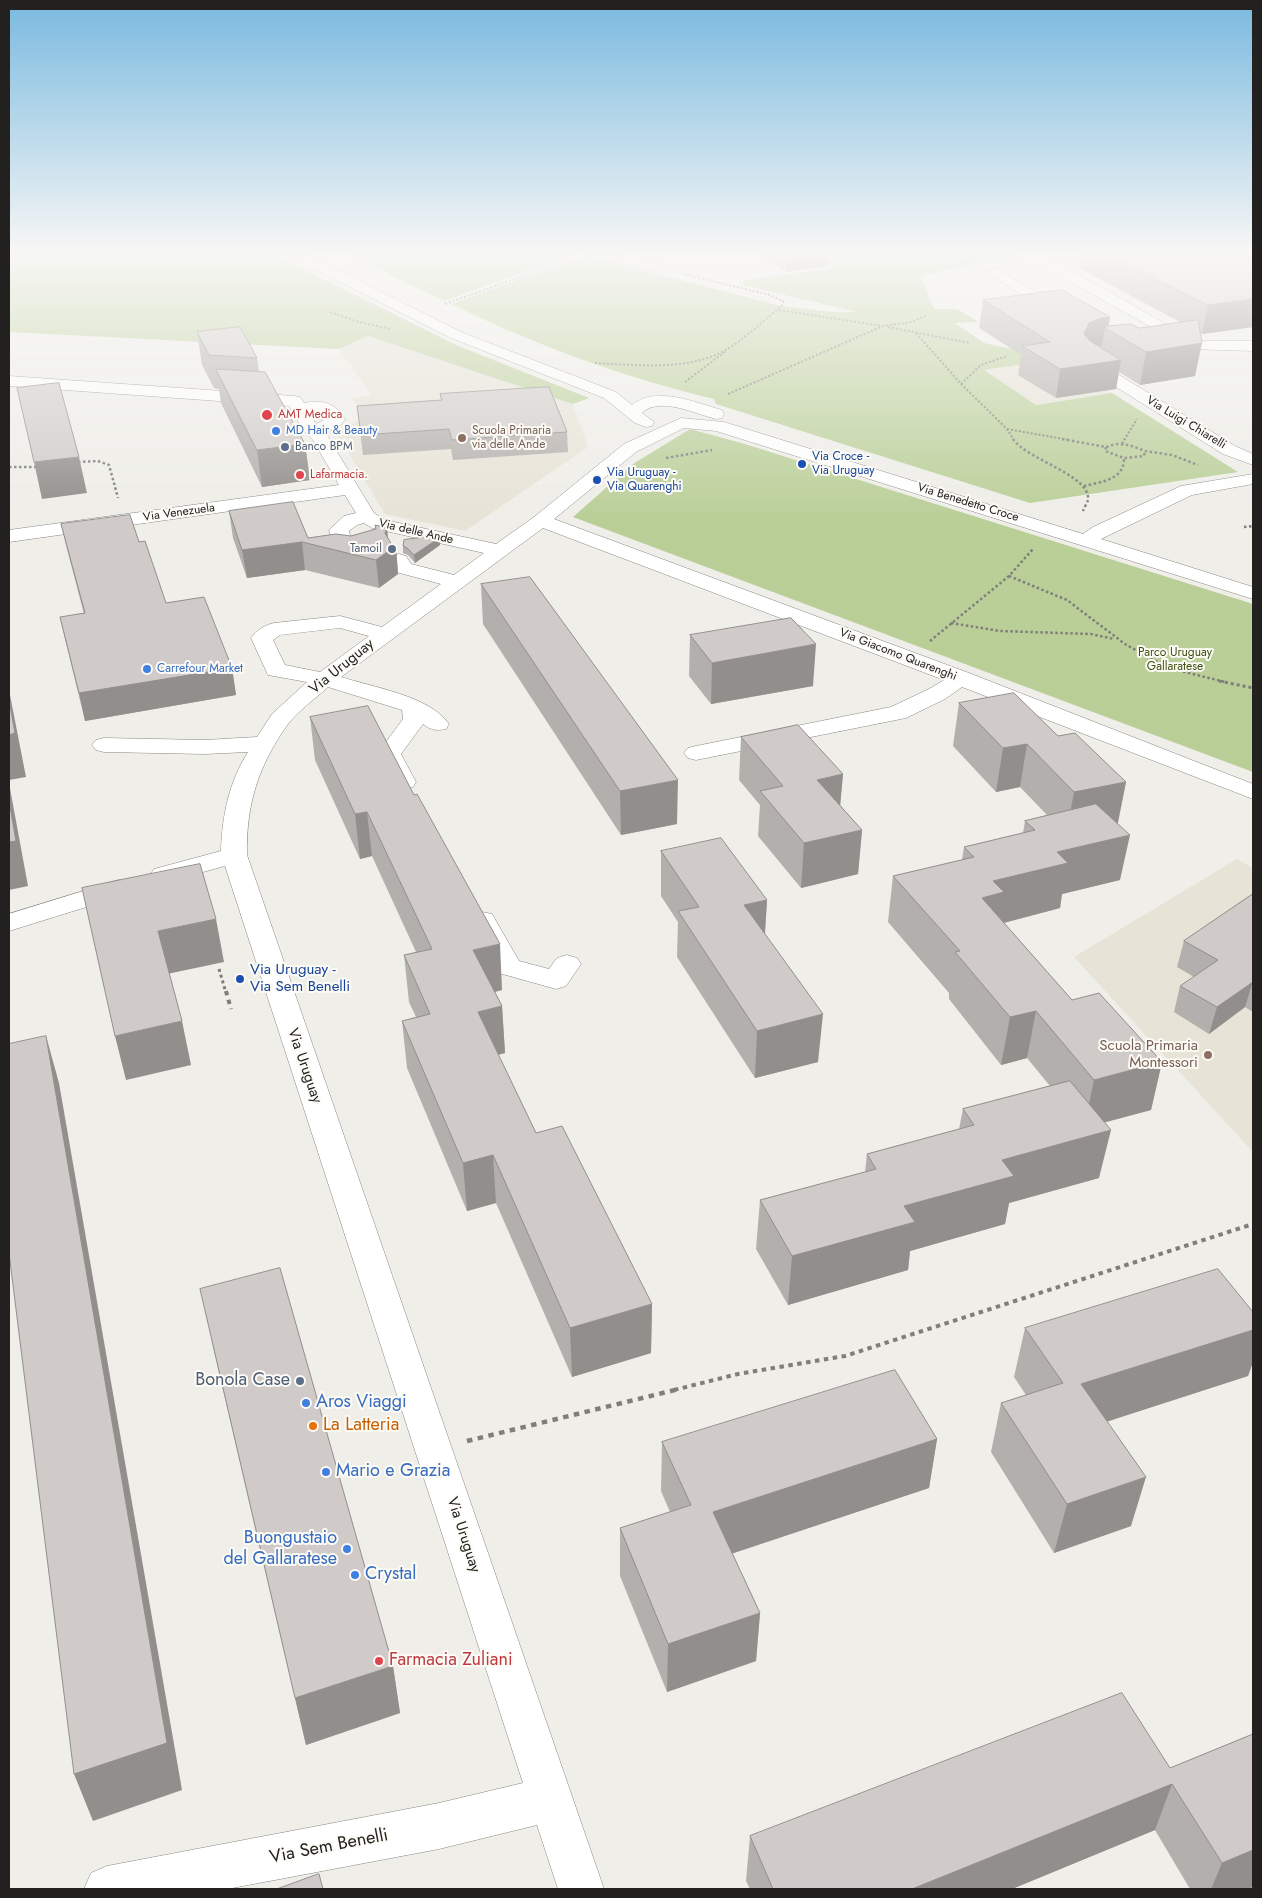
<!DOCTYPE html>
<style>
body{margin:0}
#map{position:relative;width:1262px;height:1898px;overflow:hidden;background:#efeee9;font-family:Jost,sans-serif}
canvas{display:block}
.frame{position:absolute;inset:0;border:10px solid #22211f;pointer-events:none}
</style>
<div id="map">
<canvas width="1262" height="1898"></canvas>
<div class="frame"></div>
</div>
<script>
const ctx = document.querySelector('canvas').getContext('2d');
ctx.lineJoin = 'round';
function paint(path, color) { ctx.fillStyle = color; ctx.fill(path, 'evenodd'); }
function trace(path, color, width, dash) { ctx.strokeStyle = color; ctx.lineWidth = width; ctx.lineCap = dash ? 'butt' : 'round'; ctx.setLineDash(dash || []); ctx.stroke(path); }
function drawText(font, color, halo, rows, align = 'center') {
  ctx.font = font + ' Jost,sans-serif'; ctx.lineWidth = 4; ctx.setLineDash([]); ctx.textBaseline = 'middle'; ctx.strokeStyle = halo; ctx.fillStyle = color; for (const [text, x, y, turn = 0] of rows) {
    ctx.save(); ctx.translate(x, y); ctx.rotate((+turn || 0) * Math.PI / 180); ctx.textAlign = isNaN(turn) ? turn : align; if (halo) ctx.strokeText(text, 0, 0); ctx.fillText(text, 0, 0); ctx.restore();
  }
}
const built = new Path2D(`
 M368 336 573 404 588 447 465 531 385 514 335 430 365 418 352 398 371 395 339 349Z
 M1057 359 1112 393 1036 405 983 370Z
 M1237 859 1253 868V1152L1074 957Z`);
const green = new Path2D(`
 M9 251H267L456 345 589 398 573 404 368 336 339 349 9 332Z
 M342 251H562L576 254 444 301Z
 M810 251H1002L1019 259 966 266 920 276 934 309H957L979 322 955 323 984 343 1057 359 984 370 1036 405 1112 393 1238 472 1030 503 716 404 714 399C623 377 535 345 451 304L585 256 782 306 831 312H857L743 285 744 280 834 268Z
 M690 429 745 444 1253 604V772L573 517 633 464Z`);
const pathFar4 = new Path2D(`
 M1008 251 1018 256
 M962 263 980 256
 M445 304 567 260
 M779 310 882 326
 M330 312 359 322 390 329
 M888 327 970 343
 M916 333 961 384 1007 429 1014 440
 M595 363C640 365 691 372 731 347 749 335 765 319 782 306L783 301 770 295 683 274
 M685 382 726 351
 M961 384 981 365 1007 356
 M728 394 883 326 912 322 927 315
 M1007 429 1069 440
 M1124 440 1137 419`);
const pathFar3 = new Path2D(`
 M1013 439C1027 460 1091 475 1088 500 1087 503 1084 508 1083 511
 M1062 439 1106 447 1116 444 1129 445 1145 451 1172 455 1198 465
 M1122 444 1125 439
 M1106 447 1105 451 1124 458 1144 456 1145 451
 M666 458 712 450
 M78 462 98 461 109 465 118 498
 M9 467H37
 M1084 486C1100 482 1124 480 1124 459
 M1244 527 1253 526
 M1009 576 1067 600 1125 644 1153 660 1181 671 1225 682
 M951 623 1000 631 1091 634 1114 639
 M930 641 1009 576 1033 549`);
const pathFar2 = new Path2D(`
 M1219 681 1253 688
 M219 969 226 993`);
const pathFar1 = new Path2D(`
 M226 991 231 1009
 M674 1390 738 1374 845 1356 1253 1224`);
const path = new Path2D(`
 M467 1441 679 1389`);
const minor = new Path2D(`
 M282 251H299L461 332 616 392 632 405C656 385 696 403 722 410L724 414 722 418 716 419C696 414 659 396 642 413L654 422 652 426 646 427 635 423 604 398 451 338 284 254Z
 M581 251H604L666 265 668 268 661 272 583 254Z
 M1117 254 1124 258 1122 261 1067 268 1196 341H1253V351L1160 348 1157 345 1160 342 1174 340 1048 269 1046 266 1053 262Z
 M995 268 1068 310 1070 313 1068 316H1058L990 275 988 272Z
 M1089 356 1095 358 1098 362 1235 446 1253 454V465L1223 454 1086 368 1081 361 1083 358Z
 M9 376 294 396 300 397 304 403C323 400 334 402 345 419L340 426 325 432 374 513 385 520 496 544 534 517 624 444 681 418 724 422 1083 534 1093 527 1181 486 1253 474V484L1192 495 1101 539 1253 587V599L716 431 684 428 636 452 554 519 969 673 1253 784V799L962 687 945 699 906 718 696 760 688 758 684 753 688 748 696 746 891 707 929 689 944 680 543 528 341 677C372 687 430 696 449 724L446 729C436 731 431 730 423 724L401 754 416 782 413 787 404 789 395 787 377 754 403 719 402 710 328 687C315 699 298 711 288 724 258 766 246 805 247 855L604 1889H558L537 1825 439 1849 227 1889H84L91 1873 107 1866 439 1803 523 1783 225 866 163 883 154 881 150 875 154 869 221 851C222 816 229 782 248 752L205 754 104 752 96 750 92 745 96 740 104 738 205 740 257 737 272 714 307 682 268 675 251 638C257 630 265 625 274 623L340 616 382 627 441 584 396 572 389 560 392 556 399 554 406 556 411 564 454 575 484 553 372 528 364 523 357 525 349 531 353 547 351 550 364 552 367 556 364 560C353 563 338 563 331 553L333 547 329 530 344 516 356 513 345 495 9 542V530L339 485 313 440 304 431 289 406 9 386ZM320 411 328 418 316 424 309 412ZM340 628 369 636 320 672 285 665 273 640 280 635Z
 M119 880 128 882 132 888 128 894 9 931V914Z
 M482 912 492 914 519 961 549 969 557 958 567 955 577 958 581 964 566 986 556 989 499 973 469 920 472 914Z`);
const wall = new Path2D(`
 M756 251H828L827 266 786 272Z
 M1081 251H1253V327L1202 334 1200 333 1195 376 1140 385 1119 372 1116 389 1056 398 1018 375 1021 355 979 328 983 300 1108 326 1139 328 1180 322 1079 268Z
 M197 332 257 358 259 372 305 444 310 480 262 487 221 403 219 389 214 388 202 365Z
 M440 394 567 432 568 452 453 460 451 449 363 455 357 406 441 400Z
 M229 511 308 538 351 536 375 529V525L387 528 388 539 392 545 396 546 398 574 379 588 305 570 247 578 233 538Z
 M61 524 139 542 166 603 232 668 236 695 85 721 66 643 60 617 84 614 67 549Z
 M439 538 440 545 415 563 408 555 403 553V546Z
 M481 584 677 824 621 835 483 624Z
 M690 635 813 686 711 704 689 676Z
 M959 703 1058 736 1126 782 1118 823 1120 880 1062 894 1060 908 1004 923 1072 1000 1162 1062 1151 1110 1104 1122 1099 1178 1009 1203 1005 1224 910 1251 908 1270 788 1305 756 1249 760 1200 865 1172 867 1154 959 1129 963 1109 1050 1086 1027 1058 1001 1065 949 999V993L888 922 893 876 962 860 964 847 1023 833 1025 821 1047 815 1020 787 996 792 953 746Z
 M310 717 502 990 495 992 502 1006 505 1053 498 1055 536 1133 652 1304 651 1353 572 1377 496 1203 467 1211 407 1068 402 1021 416 1017 409 1002 404 955 416 952 372 856 360 859 315 760Z
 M741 737 843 774 840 805 862 830 858 874 801 888 758 836 760 805 739 780Z
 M661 851 767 900 765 934 818 1062 755 1078 677 957 678 922 661 896Z
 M1253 894V1012L1245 1007 1209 1034 1174 1012 1180 986 1194 977 1177 967 1184 941Z
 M1253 1312V1362L1248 1376 1107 1421 1131 1526 1054 1553 991 1452 1001 1403 1026 1395 1014 1377 1025 1328Z
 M211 1338 393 1666 400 1713 306 1745Z
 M937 1439 929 1488 732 1553 760 1613 756 1661 667 1692 620 1576V1528L670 1512 661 1491 662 1442Z
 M1253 1734V1887L1247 1889H1190L1155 1830 1012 1889H750L746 1881 750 1836 1170 1768Z`);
const shadedWall = new Path2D(`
 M787 251H828L827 266 786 272Z
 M1253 299V327L1202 334 1208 305Z
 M1110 317 1108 329 1105 328 1102 346H1096L1084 351V334L1089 323 1101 318Z
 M1202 343 1195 376 1140 385 1146 352Z
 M1121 360 1116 389 1056 398 1060 369Z
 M305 444 310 480 262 487 257 450Z
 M79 457 87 493 42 499 34 462Z
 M387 528 389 551 396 546 398 574 379 588 376 560 385 533Z
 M439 538 440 545 415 563 414 555Z
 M302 542 305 570 247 578 242 550Z
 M816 644 813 686 711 704 712 663Z
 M232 668 236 695 85 721 79 693Z
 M9 690 26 777 9 780Z
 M1027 744 1020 787 996 792 1003 748Z
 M843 774 839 818 817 780Z
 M678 780 677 824 621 835 620 791Z
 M1126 782 1117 826 1066 836 1074 792Z
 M9 783 28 886 9 890Z
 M367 812 372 856 360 859 355 814Z
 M862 830 858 874 801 888 804 843Z
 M1130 835 1120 880 1062 894 1060 908 999 924 982 898 993 881 1057 852Z
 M767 900 764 946 744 905Z
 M216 919 224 962 167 974 158 931Z
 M500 944 502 990 477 996 473 950Z
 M1253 981 1245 1007 1209 1034 1217 1007Z
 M502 1006 505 1053 481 1059 478 1012Z
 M1036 1011 1027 1058 1001 1065 1010 1017Z
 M823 1014 818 1062 755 1078 757 1031Z
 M182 1021 191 1065 126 1080 115 1036Z
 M46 1036 59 1083 182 1790 93 1821 74 1774Z
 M1162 1062 1151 1110 1084 1128 1094 1080Z
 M1111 1130 1099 1178 1009 1203 1005 1224 910 1251 908 1270 788 1305 792 1256 904 1206 1002 1160Z
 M493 1155 496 1203 467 1211 463 1163Z
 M652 1304 651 1353 572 1377 570 1328Z
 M1253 1330V1362L1248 1376 1069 1434 1081 1384Z
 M937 1439 929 1488 710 1561 713 1512Z
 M1146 1477 1131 1526 1054 1553 1067 1504Z
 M760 1613 756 1661 667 1692 668 1644Z
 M393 1666 400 1713 306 1745 295 1698Z
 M1172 1784 1155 1830 1012 1889H912Z
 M1253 1850V1887L1247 1889H1211L1222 1863Z`);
const building = new Path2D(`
 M1100 251H1253V299L1208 305Z
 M1062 290 1110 317 1101 318 1089 323 1084 334 1090 341 1121 360 1060 369 1022 346 1050 342 983 300Z
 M1198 320 1202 343 1146 352 1105 328 1107 326 1131 324 1139 328Z
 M240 327 257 358 209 355 197 332Z
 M216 369 265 372 305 444 257 450Z
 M59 383 79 457 34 462 17 388Z
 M549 387 567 432 452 440 449 429 361 435 357 406 442 400 440 394Z
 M293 502 308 538 336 534 351 536 376 529 375 525 387 528 385 533 392 545 396 546 376 560 302 542 242 550 229 511Z
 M130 515 139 542 145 541 166 603 204 597 232 668 79 693 60 617 85 613 61 524Z
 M433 536 439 538 414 555 407 548 403 546 404 540Z
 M530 577 678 780 620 791 481 584Z
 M791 618 816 644 712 663 690 635Z
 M1014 693 1058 736 1075 733 1126 782 1074 792 1027 744 1003 748 959 703Z
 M9 700 15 733 9 735Z
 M368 706 414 795 417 794 500 944 473 950 502 1006 478 1012 536 1133 562 1126 652 1304 570 1328 493 1155 463 1163 402 1021 430 1014 404 955 432 949 367 812 355 814 310 717Z
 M798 725 843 774 817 780 862 830 804 843 760 791 783 786 741 737Z
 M9 801 16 841 9 842Z
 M1096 804 1130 835 1057 852 1068 863 993 881 1004 892 982 898 1072 1000 1099 993 1162 1062 1094 1080 1036 1011 1010 1017 955 952 960 951 893 876 974 857 964 847 1035 830 1025 821Z
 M721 838 767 900 744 905 823 1014 757 1031 678 911 699 907 661 851Z
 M200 864 216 919 158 931 182 1021 115 1036 82 888Z
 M1253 894V982L1217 1007 1180 986 1218 960 1184 941Z
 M46 1036 167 1743 74 1774 9 1253V1044Z
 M1070 1081 1111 1130 1002 1160 1014 1176 904 1206 915 1222 792 1256 760 1200 876 1169 867 1154 974 1125 963 1109Z
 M280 1268 393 1666 295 1698 200 1289Z
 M1218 1269 1253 1312V1330L1081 1384 1146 1477 1067 1504 1001 1403 1063 1383 1025 1328Z
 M895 1370 937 1439 713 1512 760 1613 668 1644 620 1528 691 1505 662 1442Z
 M1122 1693 1170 1768 1253 1734V1850L1222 1863 1172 1784 912 1889H773L750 1836Z
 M319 1874 323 1889H277Z`);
const markers = [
 [267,415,6,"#e0444e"],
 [276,431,5,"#3f7fe0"],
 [462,438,5,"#8d6e63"],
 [285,447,5,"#5c6f8a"],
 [802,464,5,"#1a4fb4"],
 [300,475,5,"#e0444e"],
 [597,480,5,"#1a4fb4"],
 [392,549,5,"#5c6f8a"],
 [147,669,5,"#3f7fe0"],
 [240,979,5,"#1a4fb4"],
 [1208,1055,5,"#8d6e63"],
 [300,1381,5,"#5c6f8a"],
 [306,1403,5,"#3f7fe0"],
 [313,1426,5,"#e8710a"],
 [326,1472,5,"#3f7fe0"],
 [347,1549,5,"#3f7fe0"],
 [355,1575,5,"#3f7fe0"],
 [379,1661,5,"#e0444e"]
];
const farHealthnames = [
 ["AMT Medica",278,415],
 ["Lafarmacia.",310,475]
];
const farStreetnames = [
 ["Via Luigi Chiarelli",1186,423,31],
 ["Via Benedetto Croce",968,503,17],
 ["Via Venezuela",179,513,-8],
 ["Via delle Ande",416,532,13],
 ["Via Giacomo Quarenghi",898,655,21]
];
const farShopnames = [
 ["MD Hair & Beauty",286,431],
 ["Carrefour Market",157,669]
];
const farEducationnames = [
 ["Scuola Primaria",472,431],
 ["via delle Ande",472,445]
];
const farServicenames = [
 ["Banco BPM",295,447],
 ["Tamoil",382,549,"right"]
];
const farTransitnames = [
 ["Via Croce -",812,457],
 ["Via Uruguay",812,471],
 ["Via Uruguay -",607,473],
 ["Via Quarenghi",607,487]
];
const farParknames = [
 ["Parco Uruguay",1175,653],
 ["Gallaratese",1175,667]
];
const streetNames = [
 ["Via Uruguay",342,667,-39],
 ["Via Uruguay",304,1066,71],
 ["Via Uruguay",463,1535,72]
];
const transitNames = [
 ["Via Uruguay -",250,970],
 ["Via Sem Benelli",250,987]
];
const educationNames = [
 ["Scuola Primaria",1198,1046],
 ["Montessori",1198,1063]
];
const nearServicenames = [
 ["Bonola Case",290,1381]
];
const nearShopnames = [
 ["Aros Viaggi",316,1403],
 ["Mario e Grazia",336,1472],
 ["Buongustaio",337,1539,"right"],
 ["del Gallaratese",337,1560,"right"],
 ["Crystal",365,1575]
];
const nearFoodnames = [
 ["La Latteria",323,1426]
];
const nearHealthnames = [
 ["Farmacia Zuliani",389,1661]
];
const nearStreetnames = [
 ["Via Sem Benelli",329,1847,-11]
];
paint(built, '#e7e3d7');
paint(green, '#bacf98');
trace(minor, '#878681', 1);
trace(pathFar4, '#7f7e7a', 2, [2, 2]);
trace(pathFar3, '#7f7e7a', 2.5, [2.5, 2.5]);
trace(pathFar2, '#7f7e7a', 3, [3, 3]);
trace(pathFar1, '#7f7e7a', 4, [4.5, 4.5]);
trace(path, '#7f7e7a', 4.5, [5.5, 5.5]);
paint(minor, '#fff');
paint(wall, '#b3afac');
paint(shadedWall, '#928e8c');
paint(building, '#d0cbc8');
trace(building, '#928e8c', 1);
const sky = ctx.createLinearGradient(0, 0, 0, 516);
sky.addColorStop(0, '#79b9df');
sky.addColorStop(0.49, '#f8f7f5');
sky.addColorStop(1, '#f8f7f500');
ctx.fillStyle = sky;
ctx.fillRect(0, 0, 1262, 516);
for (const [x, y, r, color] of markers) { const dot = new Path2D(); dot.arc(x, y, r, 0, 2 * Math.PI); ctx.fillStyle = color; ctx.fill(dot); trace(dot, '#fdfbf6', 2); }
drawText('12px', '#be3a42', '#fdfbf6', farHealthnames, 'left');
drawText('12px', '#22211f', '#fdfbf6', farStreetnames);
drawText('12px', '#366cbe', '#fdfbf6', farShopnames, 'left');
drawText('12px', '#785e54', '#fdfbf6', farEducationnames, 'left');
drawText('12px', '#4e5e75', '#fdfbf6', farServicenames, 'left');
drawText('12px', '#164399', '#fdfbf6', farTransitnames, 'left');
drawText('12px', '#3c4e11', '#fdfbf6', farParknames);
drawText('15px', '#22211f', '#fdfbf6', streetNames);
drawText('15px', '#164399', '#fdfbf6', transitNames, 'left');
drawText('15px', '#785e54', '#fdfbf6', educationNames, 'right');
drawText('18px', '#4e5e75', '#fdfbf6', nearServicenames, 'right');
drawText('18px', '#366cbe', '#fdfbf6', nearShopnames, 'left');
drawText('18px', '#c56008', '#fdfbf6', nearFoodnames, 'left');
drawText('18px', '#be3a42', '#fdfbf6', nearHealthnames, 'left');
drawText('18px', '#22211f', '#fdfbf6', nearStreetnames);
</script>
